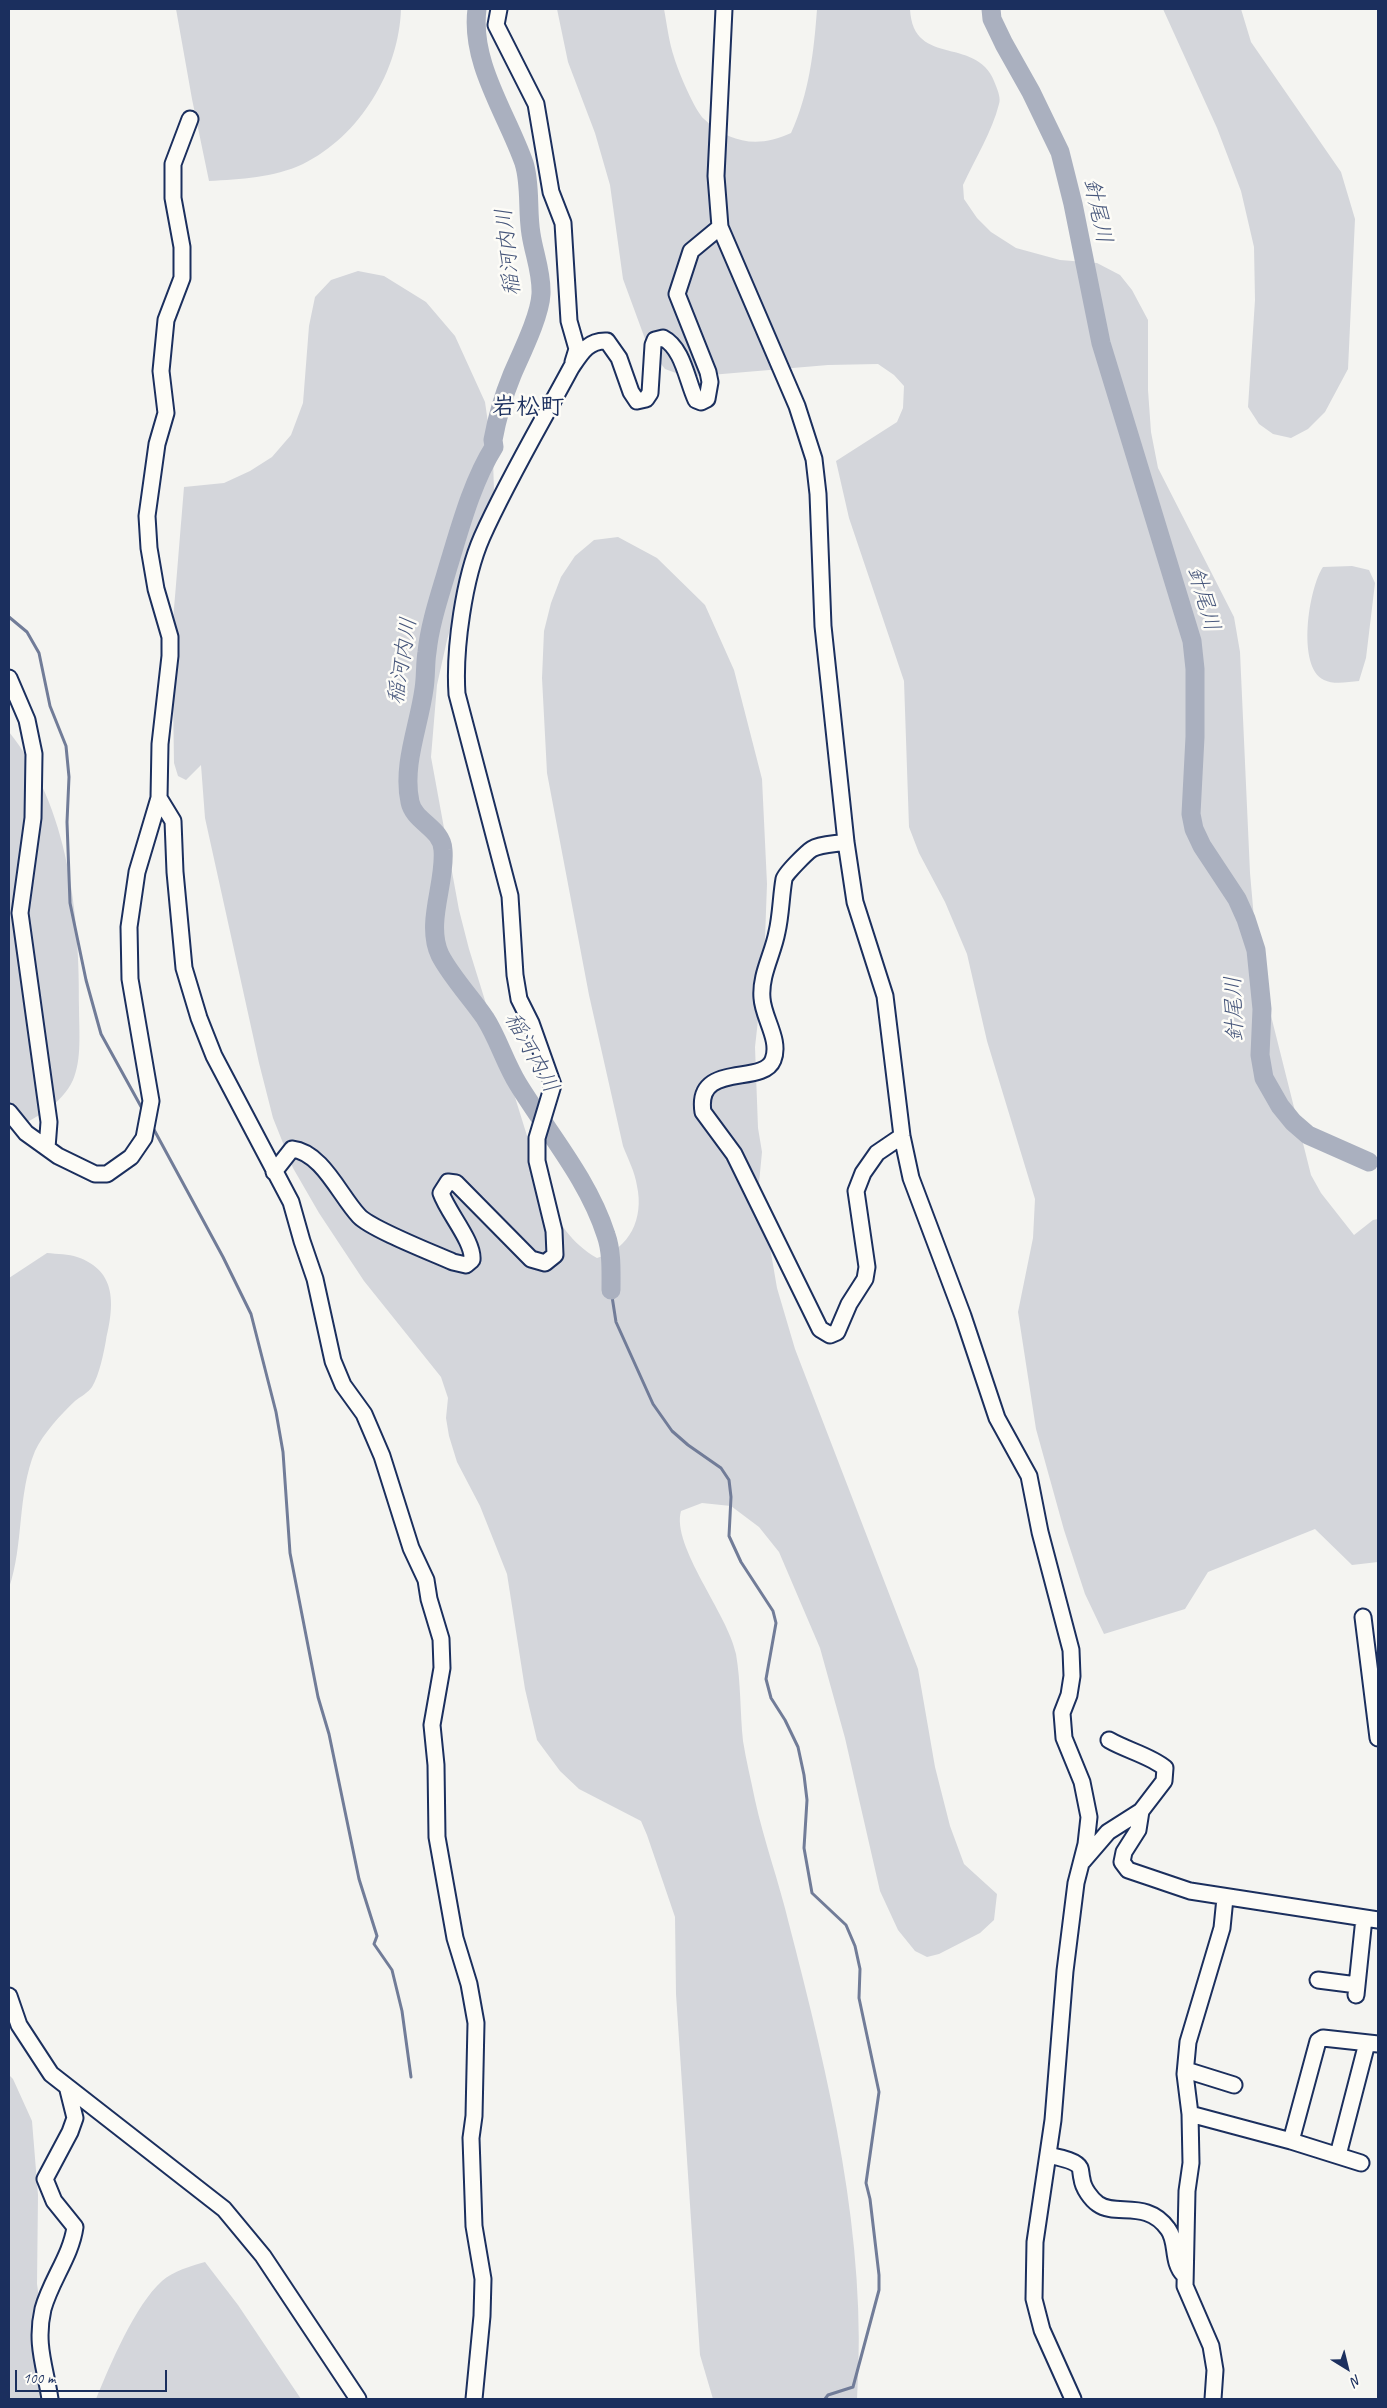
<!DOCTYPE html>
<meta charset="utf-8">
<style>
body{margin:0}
#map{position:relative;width:1387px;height:2408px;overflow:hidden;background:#f4f4f1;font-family:Caveat,sans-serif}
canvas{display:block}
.frame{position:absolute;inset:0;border:10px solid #1b2f5e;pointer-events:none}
.north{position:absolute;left:1322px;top:2343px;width:50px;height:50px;-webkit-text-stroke:4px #fdfcf7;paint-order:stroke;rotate:144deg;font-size:14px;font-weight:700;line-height:20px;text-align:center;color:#1b2f5e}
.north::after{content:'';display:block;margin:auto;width:18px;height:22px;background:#1b2f5e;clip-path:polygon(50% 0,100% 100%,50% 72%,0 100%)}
.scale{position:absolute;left:15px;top:2370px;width:152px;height:22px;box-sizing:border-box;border:2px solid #1b2f5e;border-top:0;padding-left:6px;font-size:15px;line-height:18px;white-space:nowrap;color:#1b2f5e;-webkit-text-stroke:4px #fdfcf7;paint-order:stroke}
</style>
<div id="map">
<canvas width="1387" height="2408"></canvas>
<div class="frame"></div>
<div class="north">N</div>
<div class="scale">100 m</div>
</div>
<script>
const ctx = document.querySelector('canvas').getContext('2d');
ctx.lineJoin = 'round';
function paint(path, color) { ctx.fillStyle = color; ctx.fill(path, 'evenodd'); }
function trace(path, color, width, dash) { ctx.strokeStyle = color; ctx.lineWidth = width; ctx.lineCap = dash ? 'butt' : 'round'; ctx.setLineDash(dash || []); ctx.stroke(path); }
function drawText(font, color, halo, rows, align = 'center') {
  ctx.font = font + ' Caveat,"Klee One",sans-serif'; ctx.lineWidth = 5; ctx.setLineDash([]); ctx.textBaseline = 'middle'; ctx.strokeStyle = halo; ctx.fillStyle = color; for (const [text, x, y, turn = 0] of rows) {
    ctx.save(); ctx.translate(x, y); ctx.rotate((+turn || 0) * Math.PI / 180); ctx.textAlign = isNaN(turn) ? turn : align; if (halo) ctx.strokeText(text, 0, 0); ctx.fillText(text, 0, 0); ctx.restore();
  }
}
const green = new Path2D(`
 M176 9H401C399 71 360 136 303 164 273 178 241 179 209 181L192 99Z
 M557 9H664C667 25 669 42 674 57 678 71 695 111 704 119 731 144 759 148 791 133 809 94 814 51 817 9H910C913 70 980 33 996 86 998 91 1001 99 999 104 992 132 975 159 963 185L964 199 977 218 991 232 1016 248 1060 260 1097 263 1120 275 1132 290 1148 320V390L1151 432 1158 468 1234 617 1240 652 1250 873 1258 964 1311 1175 1321 1193 1354 1235 1373 1220 1378 1219V1562L1352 1565 1315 1529 1208 1572 1185 1609 1104 1634 1085 1594 1064 1530 1036 1429 1018 1312 1033 1238 1035 1199 987 1041 967 954 945 902 919 853 909 827 904 681 849 518 836 461 897 422 903 408 904 386 894 375 878 364 828 365 687 377 665 369 648 347 623 279 610 185 595 133 568 62Z
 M1163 9H1241L1251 42 1341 172 1355 219 1348 369 1325 412 1308 429 1291 438 1273 434 1259 424 1248 407 1255 300 1254 247 1241 191 1217 128Z
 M358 271 384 276 426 302 455 336 485 402 493 458 494 492 485 545 461 591 447 640 437 685 431 757 459 910 469 949 546 1197C559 1223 571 1243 597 1258 630 1249 644 1218 637 1186 635 1172 628 1159 623 1146L589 995 547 773 542 678 544 631 551 603 561 577 575 556 594 540 618 537 657 558 705 605 734 670 762 779 767 884 764 966 755 1047 758 1128 762 1152 759 1183 777 1288 795 1349 918 1669 935 1767 950 1826 964 1864 997 1894 994 1920 980 1933 939 1954 927 1957 915 1951 898 1930 880 1891 845 1738 820 1648 779 1552 759 1527 731 1506 702 1503 681 1511C671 1546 728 1614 736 1654 741 1683 740 1712 743 1741 746 1760 751 1780 755 1800 764 1841 779 1882 789 1924 829 2079 868 2238 857 2399H713L700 2355 676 1994 675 1917 647 1835 641 1821 579 1789 560 1771 537 1740 525 1689 507 1574 480 1506 457 1462 449 1436 446 1418 448 1398 441 1377 364 1281 319 1213 293 1168 273 1118 259 1063 205 818 201 765 186 780 178 776 174 763 172 633 184 487 224 483 250 471 272 457 291 435 303 403 309 326 315 297 331 280Z
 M1352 566 1369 570 1375 583 1366 658 1359 681C1348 682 1334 685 1324 680 1296 667 1309 587 1323 567Z
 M9 732C69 806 80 916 79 1008 79 1031 82 1059 73 1080 62 1104 33 1121 9 1130Z
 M47 1253C57 1254 69 1254 77 1257 118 1271 114 1306 106 1340 104 1352 99 1376 92 1387 89 1392 80 1397 75 1401 61 1414 43 1434 35 1451 17 1495 24 1544 9 1588V1278Z
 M9 2075 13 2079 32 2121 38 2195 37 2284 53 2399H9Z
 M205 2262 238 2305 301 2399H96C110 2365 135 2305 162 2281 173 2271 191 2266 205 2262Z`);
const stream = new Path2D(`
 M9 617 27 632 39 653 50 706 66 746 69 777 67 822 70 903 86 980 101 1034 144 1112
 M152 1126 223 1257 251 1314 276 1412 283 1452 290 1553 318 1697 329 1734 359 1879 377 1936 374 1944 392 1970 402 2011 411 2077
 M1369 1162 1378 1166
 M611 1290 616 1322 653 1404 672 1431 688 1445 721 1468 729 1480 731 1497 729 1536 741 1562 773 1611 776 1623 766 1679 771 1698 785 1720 798 1747 804 1775 807 1800 804 1848 812 1893 846 1925 855 1946 860 1969 859 1998 879 2092 866 2183 870 2199 879 2275V2290L853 2387 828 2395 825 2399`);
const river = new Path2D(`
 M477 9C470 63 507 114 524 163 531 185 527 211 531 234 534 254 542 273 541 294 540 316 521 354 512 375 503 397 497 418 493 440L494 447C472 482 460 528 448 567 440 595 430 623 427 652 425 664 426 677 424 689 419 726 402 765 410 802 414 822 442 828 443 850 446 883 425 923 440 955 450 975 472 999 485 1018 498 1038 505 1063 518 1084 548 1133 588 1179 606 1235 612 1252 611 1271 611 1290
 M991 9 992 19 1004 44 1031 92 1060 152 1073 204 1101 343 1192 641 1195 669V737L1191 814 1194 829 1202 846 1237 899 1246 919 1256 950 1262 1009 1260 1055 1264 1078 1280 1106 1293 1122 1308 1135 1369 1162`);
const minor = new Path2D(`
 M499 9 496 25 536 104 551 192 563 223 569 321 577 349 573 362
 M724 9 716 176 720 227 797 406 814 459 818 494 823 626 846 842 855 902 885 996 902 1136 911 1178 963 1316 997 1418 1029 1476 1040 1532 1071 1650 1072 1676 1069 1695 1062 1713 1064 1738 1082 1782 1089 1817 1086 1844 1076 1883 1065 1971 1053 2120 1035 2242 1034 2299 1042 2330 1073 2399
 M9 678 27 720 34 754 33 818 20 913 49 1122 47 1148
 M159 798 173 821 175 872 184 968 199 1018 214 1056 291 1202 302 1241 315 1279 333 1361 343 1385 364 1414 382 1456 411 1548 426 1580 429 1599 441 1639 442 1668 432 1725 436 1765 437 1837 455 1938 469 1984 476 2023 474 2116 471 2138 474 2226 483 2279 482 2316 474 2399
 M846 842C836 844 820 844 812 849 807 852 785 874 784 879 781 896 781 915 777 932 773 954 760 975 762 998 763 1018 781 1040 773 1060 763 1086 695 1061 703 1112L734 1154 820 1329 830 1335 837 1332 849 1304 865 1279 867 1267 856 1191 863 1173 877 1153 902 1136
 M9 1112 26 1133 58 1156 95 1174H107L131 1157 144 1138 151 1101 130 979 129 927 137 872 159 798 160 744 170 656V637L156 589 149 548 147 516 157 444 166 413 161 371 166 320 182 278V247L173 198V164L190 119
 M274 1172 292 1149C322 1152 340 1196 359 1216 371 1229 433 1253 453 1262L466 1265 472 1260C474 1242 448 1213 441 1193L448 1182 456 1183 531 1259 545 1263 555 1255 554 1231 537 1161V1138L553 1085 531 1023 519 999 515 975 510 896 457 694C454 649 464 578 482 537 508 479 541 424 571 368 581 353 588 340 607 341L619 358 631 392 637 401 646 399 650 393 653 345 655 340 663 338C683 348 687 381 696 400L701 402 707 399 710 382 708 372 677 294 691 251 720 227
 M1363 1617 1378 1738
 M1141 1811 1138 1830 1124 1852 1122 1862 1128 1870 1190 1891 1378 1920
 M1083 1861 1108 1832 1141 1811 1164 1781 1165 1768C1151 1756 1126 1750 1109 1740
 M1318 1980 1357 1985
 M1356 1995 1364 1918
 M9 1996 19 2025 51 2074 224 2209 263 2256 358 2399
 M1186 2070 1234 2085
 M1190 2114 1291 2141 1361 2163
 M1291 2141 1318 2041 1323 2038 1378 2044
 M1048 2155C1056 2157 1076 2160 1080 2168 1081 2170 1081 2176 1082 2179 1083 2188 1091 2199 1098 2204 1116 2217 1147 2199 1168 2229 1178 2242 1171 2262 1184 2275
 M1338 2155 1367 2043
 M50 2399C45 2366 35 2344 43 2309 51 2280 71 2256 75 2227L54 2201 45 2179 70 2132 75 2118 68 2090
 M1213 2399 1215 2370 1211 2346 1185 2286 1187 2191 1191 2163 1190 2114 1185 2074 1188 2042 1222 1928 1225 1898`);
const waterNames = [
 ["針尾川",1097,211,78],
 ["稲河内川",509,252,-96],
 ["針尾川",1203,599,74],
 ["稲河内川",403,661,-81],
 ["針尾川",1235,1009,-92],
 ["稲河内川",531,1053,61]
];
const quarterNames = [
 ["岩松町",528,408]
];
paint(green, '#d4d6db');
trace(stream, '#717c98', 3);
trace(river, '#aab0bf', 19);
trace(minor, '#1b2f5e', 19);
trace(minor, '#fdfcf7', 15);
drawText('italic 22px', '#46567b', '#fdfcf7', waterNames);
drawText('bold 24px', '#1b2f5e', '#fdfcf7', quarterNames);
</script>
